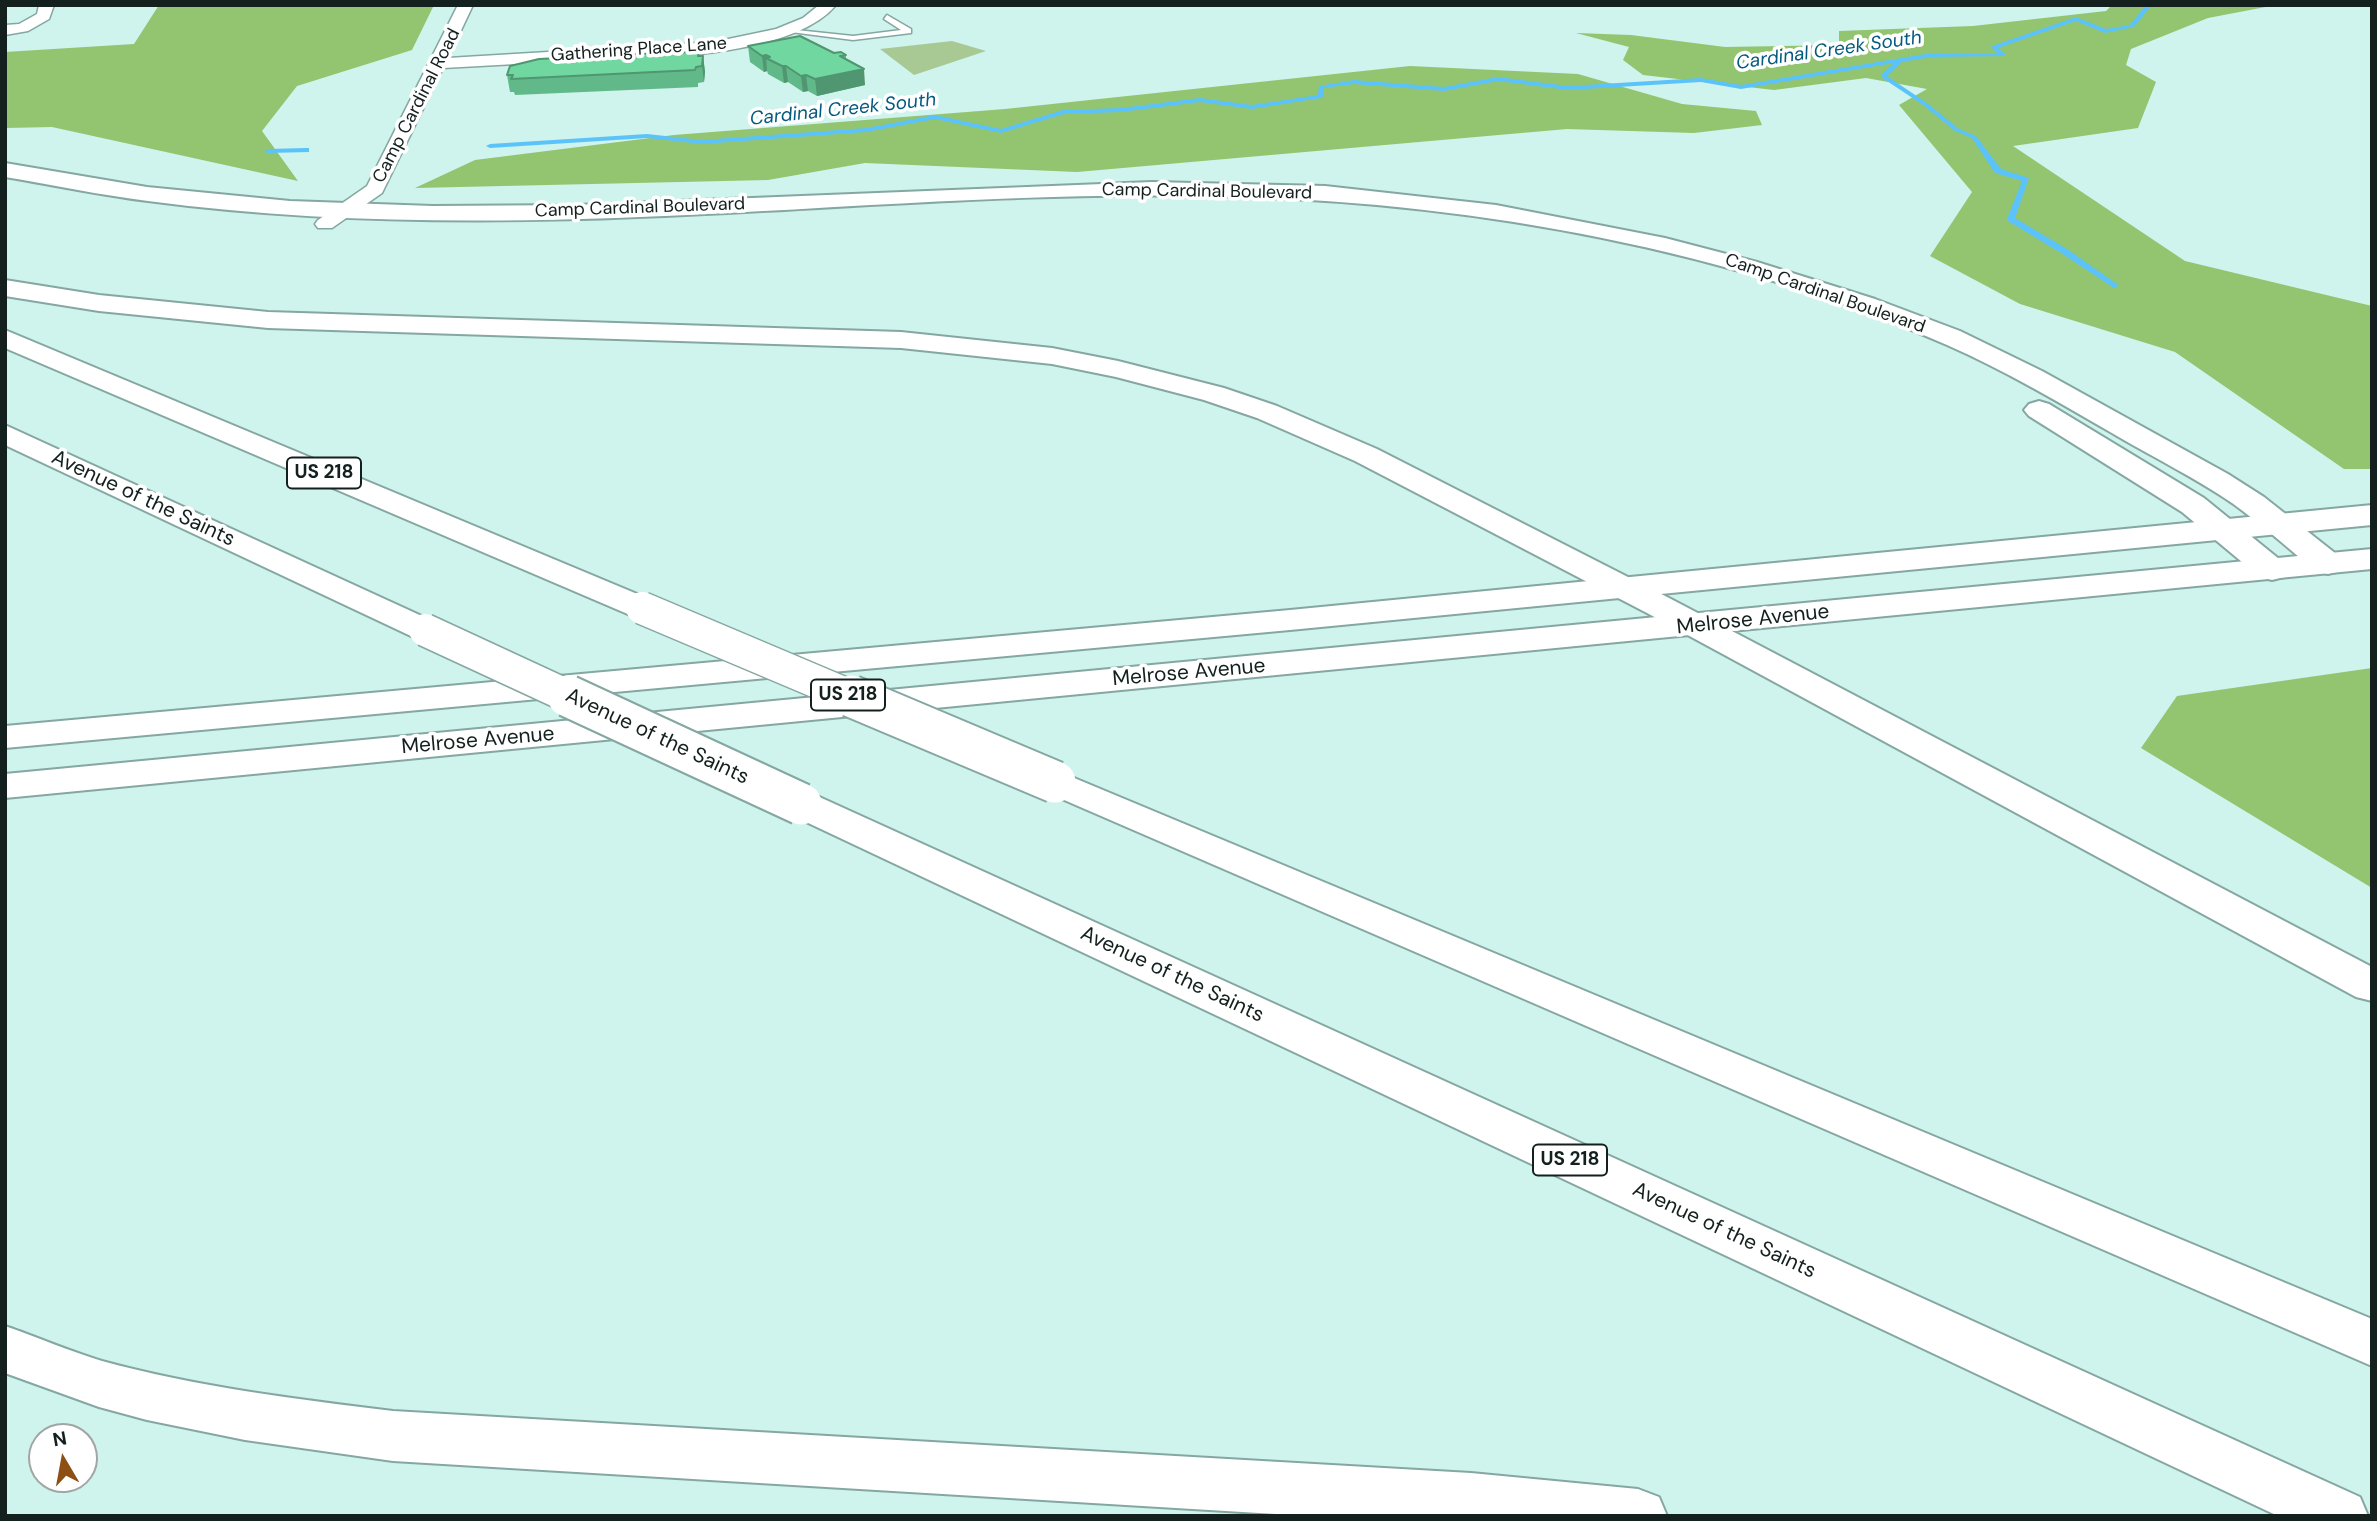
<!DOCTYPE html>
<style>
body{margin:0}
#map{position:relative;width:2377px;height:1521px;overflow:hidden;background:#cff3ed;font-family:"DM Sans",sans-serif}
canvas{display:block}
.frame{position:absolute;inset:0;border:7px solid #13201e;pointer-events:none}
.north{position:absolute;left:28px;top:1423px;width:70px;height:70px;box-sizing:border-box;background:#fff;border:2px solid #a1a6a5;border-radius:50%;rotate:350deg;font-size:19px;font-weight:700;line-height:28px;text-align:center;color:#13201e}
.north::after{content:'';display:block;margin:auto;width:24px;height:32px;background:#8e4f15;clip-path:polygon(50% 0,100% 100%,50% 72%,0 100%)}
</style>
<div id="map">
<canvas width="2377" height="1521"></canvas>
<div class="frame"></div>
<div class="north">N</div>
</div>
<script>
const ctx = document.querySelector('canvas').getContext('2d');
ctx.lineJoin = 'round';
function paint(path, color) { ctx.fillStyle = color; ctx.fill(path, 'evenodd'); }
function trace(path, color, width, dash) { ctx.strokeStyle = color; ctx.lineWidth = width; ctx.lineCap = dash ? 'butt' : 'round'; ctx.setLineDash(dash || []); ctx.stroke(path); }
function drawText(font, color, halo, rows, align = 'center') {
  ctx.font = font + ' "DM Sans",sans-serif'; ctx.lineWidth = 7; ctx.setLineDash([]); ctx.textBaseline = 'middle'; ctx.strokeStyle = halo; ctx.fillStyle = color; for (const [text, x, y, turn = 0] of rows) {
    ctx.save(); ctx.translate(x, y); ctx.rotate((+turn || 0) * Math.PI / 180); ctx.textAlign = isNaN(turn) ? turn : align; if (halo) ctx.strokeText(text, 0, 0); ctx.fillText(text, 0, 0); ctx.restore();
  }
}
const green = new Path2D(`
 M952 41 986 51 914 75 880 49Z`);
const forest = new Path2D(`
 M159 5H434L412 50 297 86 262 131 298 181 52 127 5 128V52L134 44Z
 M2112 5H2276L2208 18 2131 49 2126 65 2156 82 2138 128 2013 146 2185 261 2372 306V469H2344L2175 352 2020 304 1930 256 1972 192 1899 105 1927 89 1866 78 1774 90 1643 75 1623 60 1629 47 1576 33 1631 35 1725 47 1839 45V31L1973 26 2106 11Z
 M1410 66 1578 74 1682 104 1756 111 1762 125 1694 133 1567 129 1077 172 865 163 768 180 415 188 475 160 674 135 1005 109Z
 M2372 668V888L2141 748 2177 696Z`);
const stream = new Path2D(`
 M2146 5H2152L2134 27 2105 33 2076 21 1998 48 2005 54V56L1931 57 1902 62 1887 76 1927 103 1959 129 1976 136 2001 169 2029 178 2015 218 2067 249 2117 284 2118 286 2114 288 2061 253 2008 221 2007 219 2022 181 1995 173 1972 138 1955 131 1923 105 1881 77V75L1894 63 1741 89 1701 82 1568 90 1498 81 1444 91 1354 84 1324 88V96L1321 98 1252 109 1200 102 1121 112 1064 114 1001 133 935 119 866 132 702 144 647 138 490 148 486 146 490 144 647 134 702 140 866 128 935 115 1001 129 1063 110 1121 108 1200 98 1252 105 1318 95 1319 86 1354 80 1444 87 1498 77 1568 86 1701 78 1741 85 1931 53H1997L1992 48V46L2076 17 2106 29 2130 25Z
 M306 148H309V152L268 153 264 151 268 149Z`);
const service = new Path2D(`
 M887 15 911 29V33L853 40 783 31 787 29 853 36 901 30 884 19Z`);
const minor = new Path2D(`
 M39 5H54L49 19 28 31 5 35V25L19 24 37 14Z
 M458 5H473L448 58 714 42 776 29 803 18 819 5H836C790 60 639 58 571 61 528 63 486 66 443 68L382 193 332 228H318L315 224 318 220 367 186Z`);
const tertiary = new Path2D(`
 M5 163 147 187 290 201 433 206 577 205 1152 182 1325 186 1496 205 1665 238 1757 262 1875 299 1960 331 2042 371 2228 474 2264 497 2340 557 2345 564 2340 571 2328 574 2316 571C2288 548 2261 524 2232 503 2195 478 2155 458 2117 436 2062 404 2006 371 1947 345 1731 250 1478 204 1244 197 1024 189 801 213 581 219 437 223 291 220 148 201 100 195 53 185 5 177Z
 M2039 401 2049 404 2204 498 2284 563 2289 570 2284 577 2272 580 2260 577 2182 512 2029 416 2024 410 2029 404Z`);
const secondary = new Path2D(`
 M2372 505V525L1290 630 5 748V726L1290 610Z
 M2372 549V569L5 798V774Z`);
const motorway = new Path2D(`
 M5 280 99 295 268 312 901 332 1052 348 1118 361 1224 388 1277 406 1377 449 1671 599 2372 967V1001L2356 997 1647 613 1355 461 1257 418 1204 400 1116 377 1052 364 901 348 268 328 99 311 5 296Z
 M5 330 654 601 659 608 654 615 642 618 630 615 5 348Z
 M5 425 437 623 443 630 437 637 425 641 413 637 5 445Z
 M1055 770 2372 1319V1366L1041 790 1035 782 1041 774Z
 M801 792 815 795 2360 1497 2368 1516H2278L787 813 781 804 787 795Z
 M5 1326C37 1337 69 1351 102 1361 197 1387 295 1399 393 1411L1471 1473 1638 1489 1659 1497 1667 1516H1309L393 1461 245 1440 147 1420 99 1407 5 1373Z`);
const motorwayBridgeFar1 = new Path2D(`
 M642 608 855 698
 M425 630 572 698`);
const motorwayBridge = new Path2D(`
 M568 696 801 804
 M851 696 1055 782`);
const wall = new Path2D(`
 M748 46 846 55V60L865 85 817 96 808 91 803 92 788 82 784 83 768 74 767 71 764 72 750 62Z
 M699 56H703L705 72 704 82 698 83V87L515 95 514 92H510L507 75Z`);
const shadedWall = new Path2D(`
 M766 55 767 71 764 72 762 56Z
 M703 56 705 72 704 82 702 66Z
 M782 66H786L788 82 784 83Z
 M864 69 865 85 817 96 815 79Z
 M806 75 808 91 803 92 801 76Z`);
const building = new Path2D(`
 M800 36 834 53 841 52 846 55 840 56 864 69 815 79 806 75 801 76 786 66H782L766 58 770 57 766 55 762 56 748 46Z
 M679 52 699 53 698 56H703L702 66 696 67 695 70 511 79 513 75H507L510 66 539 59Z`);
const farStreetnames = [
 ["Gathering Place Lane",639,50,-4],
 ["Camp Cardinal Road",417,106,-63],
 ["Camp Cardinal Boulevard",1207,192,1],
 ["Camp Cardinal Boulevard",640,208,-2],
 ["Camp Cardinal Boulevard",1825,294,19]
];
const farWaternames = [
 ["Cardinal Creek South",1829,51,-8],
 ["Cardinal Creek South",843,110,-6]
];
const shields = [
 [324,473,74],
 [848,695,74],
 [1570,1160,74]
];
const shieldNames = [
 ["US 218",324,473],
 ["US 218",848,695],
 ["US 218",1570,1160]
];
const streetNames = [
 ["Avenue of the Saints",143,499,25],
 ["Melrose Avenue",1753,620,-6],
 ["Melrose Avenue",1189,673,-5],
 ["Avenue of the Saints",657,737,25],
 ["Melrose Avenue",478,741,-5],
 ["Avenue of the Saints",1172,975,25],
 ["Avenue of the Saints",1724,1231,25]
];
paint(green, '#a8c993');
paint(forest, '#93c470');
paint(stream, '#5bc3fa');
trace(service, '#85a7a1', 3);
trace(minor, '#85a7a1', 3);
trace(tertiary, '#85a7a1', 4);
trace(secondary, '#85a7a1', 4);
trace(motorway, '#85a7a1', 4);
paint(service, '#fff');
paint(minor, '#fff');
paint(tertiary, '#fff');
paint(secondary, '#fff');
paint(motorway, '#fff');
trace(motorwayBridgeFar1, '#85a7a1', 35, []);
trace(motorwayBridge, '#85a7a1', 45, []);
trace(motorwayBridgeFar1, '#fff', 32);
trace(motorwayBridge, '#fff', 41);
paint(wall, '#61b98a');
paint(shadedWall, '#4f9671');
paint(building, '#71d7a1');
trace(building, '#4f9671', 2);
drawText('18px', '#13201e', '#fff', farStreetnames);
drawText('italic 19px', '#035a7e', '#fff', farWaternames);
for (const [x, y, w] of shields) { const box = new Path2D(); box.roundRect(x - w / 2, y - 15.5, w, 31, 5); ctx.fillStyle = '#fff'; ctx.fill(box); trace(box, '#13201e', 2); }
drawText('bold 19px', '#13201e', null, shieldNames);
drawText('21px', '#13201e', '#fff', streetNames);
</script>
